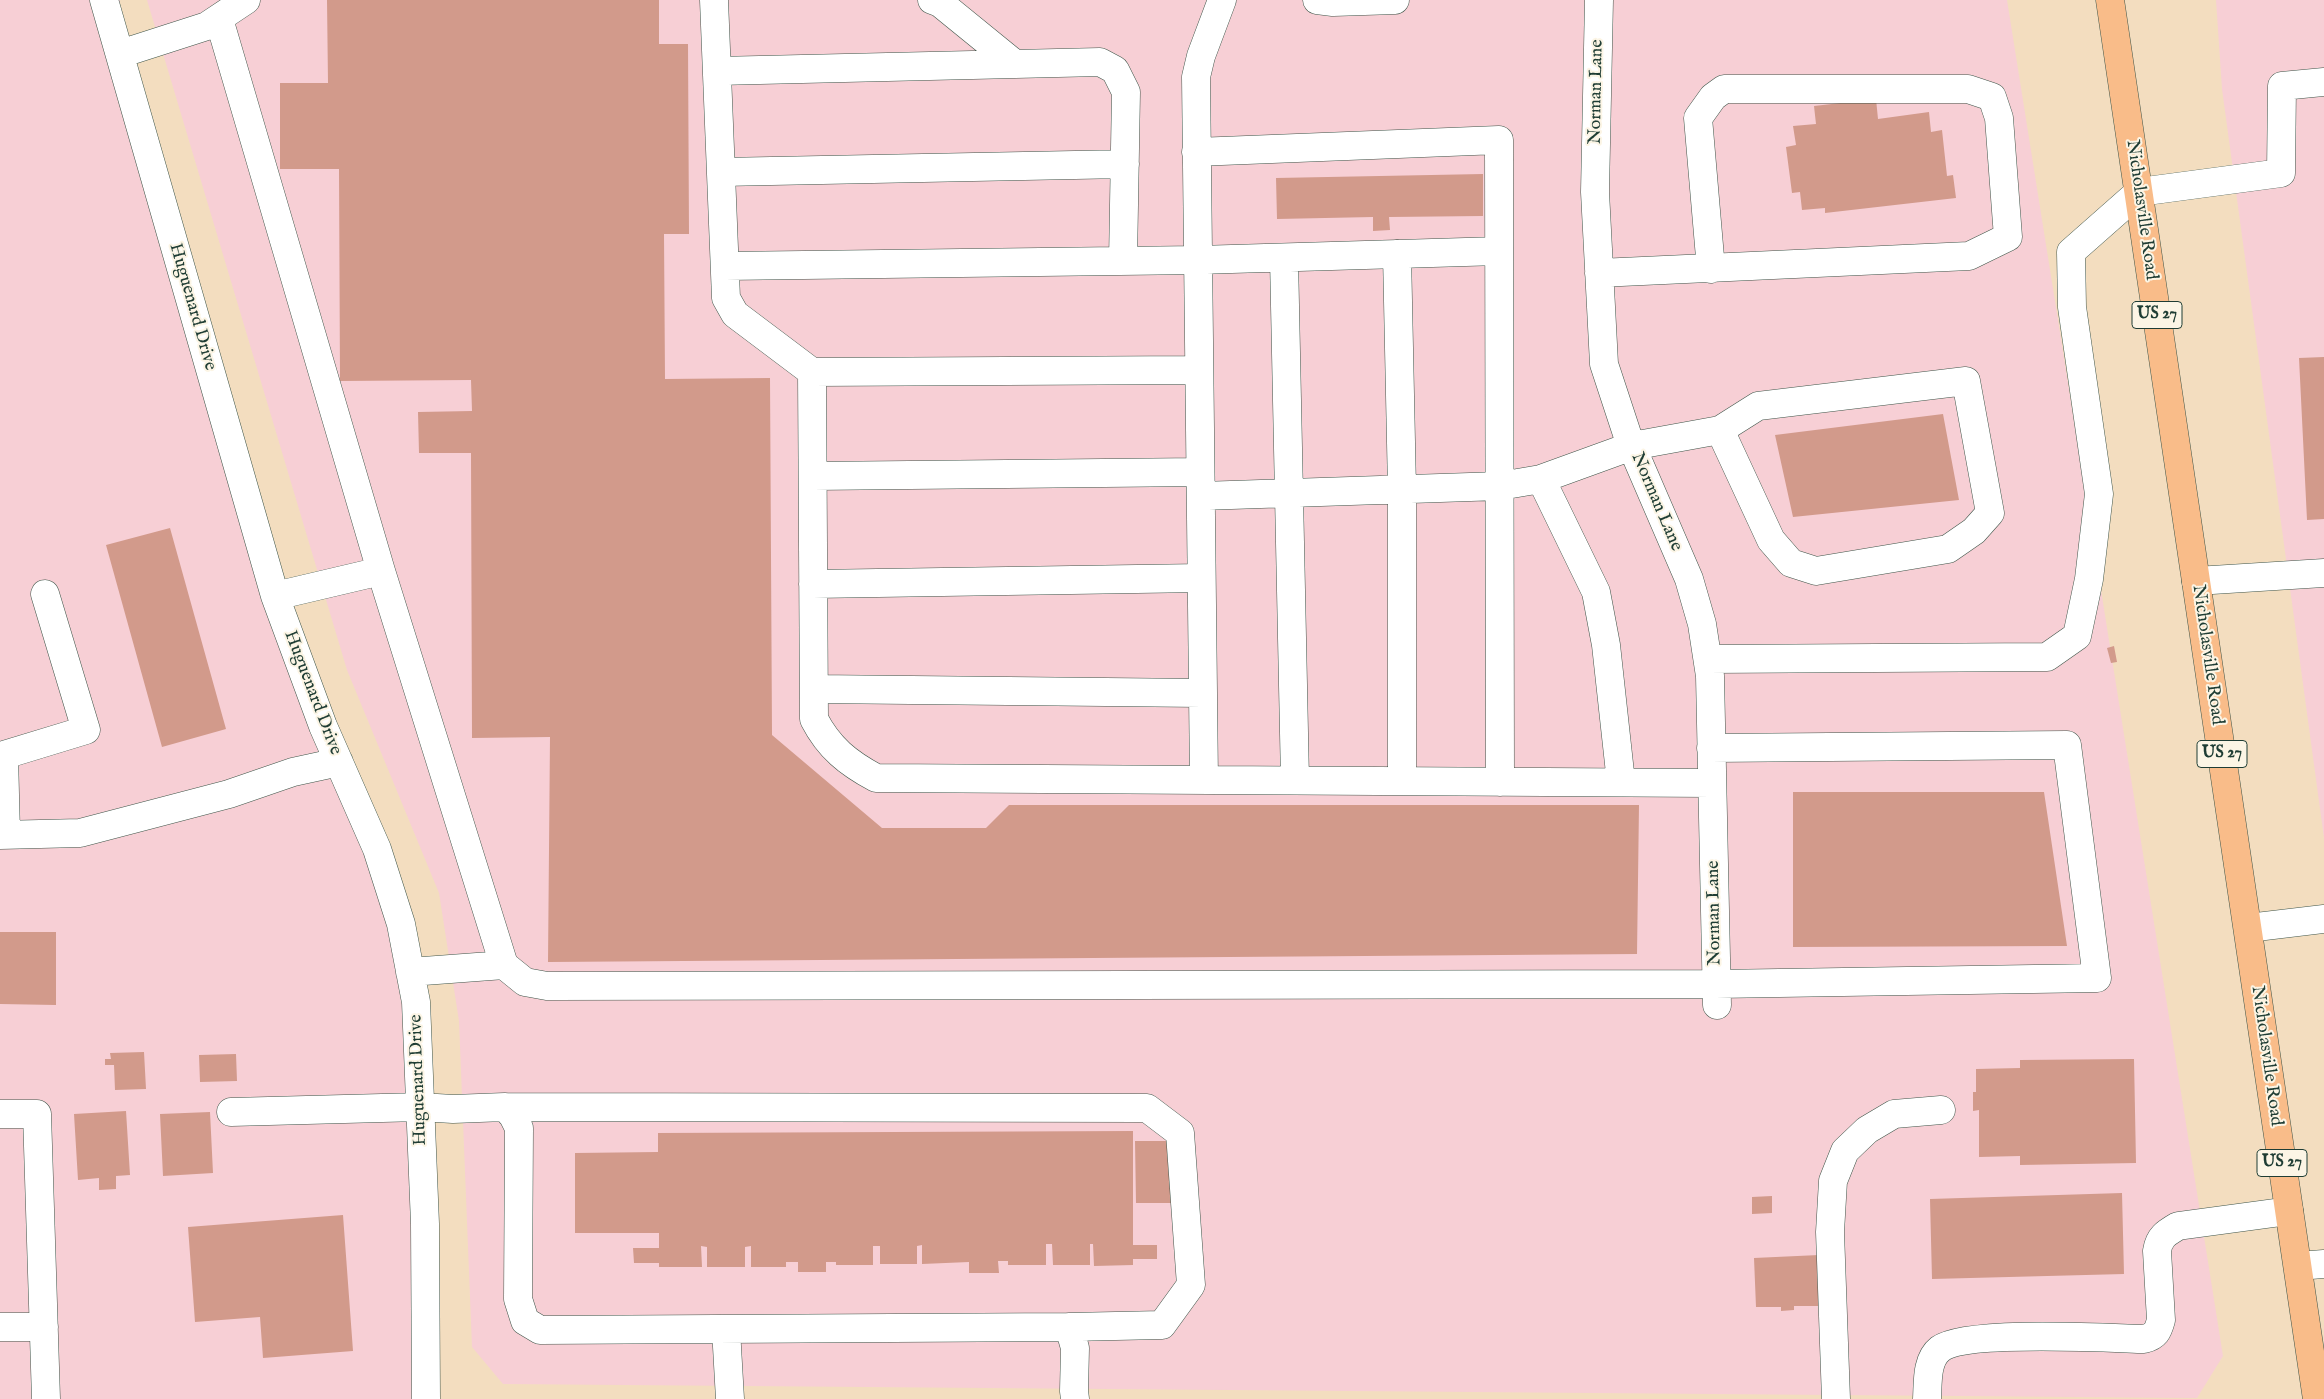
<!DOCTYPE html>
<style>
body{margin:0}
canvas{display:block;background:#f3ddbf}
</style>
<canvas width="2324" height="1399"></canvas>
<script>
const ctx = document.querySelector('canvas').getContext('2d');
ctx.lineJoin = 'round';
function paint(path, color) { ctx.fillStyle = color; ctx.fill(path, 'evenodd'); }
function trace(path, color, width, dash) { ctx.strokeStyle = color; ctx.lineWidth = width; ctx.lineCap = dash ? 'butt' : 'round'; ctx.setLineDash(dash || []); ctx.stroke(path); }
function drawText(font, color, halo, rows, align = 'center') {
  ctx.font = font + ' "IM FELL English",serif'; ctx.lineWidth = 4; ctx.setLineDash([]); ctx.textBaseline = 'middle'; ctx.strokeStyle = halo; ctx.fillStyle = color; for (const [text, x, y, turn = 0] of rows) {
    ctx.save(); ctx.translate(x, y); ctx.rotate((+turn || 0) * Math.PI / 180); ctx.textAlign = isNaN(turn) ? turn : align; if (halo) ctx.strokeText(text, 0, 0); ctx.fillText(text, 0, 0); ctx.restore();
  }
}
const built = new Path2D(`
 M0 0H120V54L275 596 401 924 426 1399H0Z
 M147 0H2007L2223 1356 2197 1398 503 1384 472 1347 459 1021 439 893 347 670Z
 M2216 0H2324V838L2222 89Z`);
const building = new Path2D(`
 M327 0H659V44H688L689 234H664L665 379 770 378 772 735 882 828H986L1009 805H1639L1637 954 548 962 550 737 472 738 471 453H419L418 412 472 411 471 380 340 381 339 169H280V83H328Z
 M1876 99 1878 119 1929 112 1931 132 1942 130 1947 176 1953 175 1956 198 1825 213V208L1802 210 1800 192 1792 193 1786 147 1796 145 1793 126 1816 124 1814 106Z
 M1483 174V216L1389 217 1390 230 1373 231V217L1277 219 1276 178Z
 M2324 357V519L2307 520 2299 358Z
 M1943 414 1959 500 1793 517 1775 435Z
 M170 528 226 729 162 747 106 545Z
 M2114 646 2117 662 2111 663 2107 648Z
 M1793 792H2044L2067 946 1793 947Z
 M0 932H56V1005L0 1004Z
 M144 1052 146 1089 115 1090 114 1065H105V1059H111L110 1053Z
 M236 1054 237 1081 200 1082 199 1055Z
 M2134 1059 2136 1163 2020 1165V1156L1979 1157V1110L1973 1111V1092H1976V1069L2020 1068V1060Z
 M126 1111 130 1175 116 1176V1189L99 1190V1178L78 1180 74 1114Z
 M210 1112 213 1173 163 1176 160 1114Z
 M1133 1131V1245H1157V1259H1133V1265L1094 1266 1093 1244H1090V1265H1053L1052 1244H1046V1265H1008V1261H998L999 1273H969V1262L922 1264V1245L917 1246V1264H880V1246H873V1265H836V1262H826V1272H798V1262H786V1267H751V1246L745 1247V1267H707V1247L701 1246 702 1267H659V1263H634L633 1248H659V1233H575V1153L658 1152V1133Z
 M1135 1141H1173V1203H1136Z
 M2122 1193 2124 1274 1932 1279 1930 1199Z
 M1772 1196V1213L1752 1214V1197Z
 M343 1215 353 1351 263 1358 260 1317 195 1322 188 1227Z
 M1819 1255 1821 1306H1794V1310L1781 1311V1307H1756L1754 1258Z`);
const minor = new Path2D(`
 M104 0 275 596 323 726 377 849 401 924 416 1002 425 1224 426 1399
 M714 0 726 298 735 314 812 372 814 719C829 748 848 763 876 778L1712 783
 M932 0 940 3 1015 64
 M1317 0 1333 2 1395 0
 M1599 0 1595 192 1604 364 1629 440 1689 579 1702 624 1710 676 1717 1005
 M219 19 381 571 275 596
 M120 54 207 26 246 0
 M717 71 1100 62 1115 70 1126 92 1123 261
 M1196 152 1499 140 1500 782
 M721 172 1125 164
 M1397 254 1402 489V781
 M1284 258 1295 780
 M725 266 1198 260 1499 251
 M1599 273 1969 256 2008 237 1999 118 1992 97 1968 89H1724L1713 97 1698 118 1711 269
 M812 372 1199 370
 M813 476 1200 472
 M1541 479 1632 446 1720 430 1771 540 1791 563 1816 571 1948 549 1974 531 1990 513 1966 381 1758 406 1720 430
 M1201 496 1500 486 1541 479 1596 592 1606 645 1621 782
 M381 571 504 965
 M2196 581 2324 573
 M813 584 1201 578
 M1708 659 2047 657 2077 636 2089 579 2099 494 2072 307 2071 252 2139 192 2281 173 2282 86 2324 82
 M814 689 1202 693
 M1204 780 1196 77 1201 56 1222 0
 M6 834 4 755 86 730 45 594
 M0 835 80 833 229 794 293 772 339 762
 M2248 928 2324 919
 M410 972 504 965 525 982 547 986 1716 984 2097 978 2067 745 1711 748
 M505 1107 1147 1108 1180 1133 1191 1285 1162 1325 1069 1327
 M231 1112 420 1107 453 1109 505 1107 513 1116 519 1128 518 1299 525 1321 540 1330 1069 1327 1075 1348 1074 1391 1075 1399
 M0 1114H37L46 1399
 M2298 1266 2324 1264
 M0 1327H44
 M726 1329 730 1399
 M1836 1399 1830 1232 1833 1181 1845 1151 1867 1130 1894 1114 1941 1110
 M1927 1399C1928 1383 1926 1360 1940 1349 1964 1330 2108 1338 2144 1339 2156 1336 2158 1331 2161 1320L2157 1251C2159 1237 2166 1233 2178 1226L2289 1211`);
const major = new Path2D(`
 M2110 0 2317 1399`);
const shields = [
 [2157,315,50],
 [2222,754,50],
 [2282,1163,50]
];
const shieldNames = [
 ["US 27",2157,315],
 ["US 27",2222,754],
 ["US 27",2282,1163]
];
const streetNames = [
 ["Norman Lane",1597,92,-89],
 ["Nicholasville Road",2141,210,82],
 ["Huguenard Drive",192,307,74],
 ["Norman Lane",1656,502,67],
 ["Nicholasville Road",2207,655,82],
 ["Huguenard Drive",312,693,69],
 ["Norman Lane",1715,913,-91],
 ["Nicholasville Road",2266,1056,82],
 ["Huguenard Drive",419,1080,-92]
];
paint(built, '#f7cfd5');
paint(building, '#d29a8b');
trace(minor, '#3f5549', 29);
trace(major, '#3f5549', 29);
trace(minor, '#fff', 28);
trace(major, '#f9bc89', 28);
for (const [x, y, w] of shields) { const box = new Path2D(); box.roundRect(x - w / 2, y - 13.5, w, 27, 4); ctx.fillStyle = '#fcf5e5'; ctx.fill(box); trace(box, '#1f3d34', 1); }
drawText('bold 16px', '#1f3d34', null, shieldNames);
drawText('18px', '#1f3d34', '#fcf5e5', streetNames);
</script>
